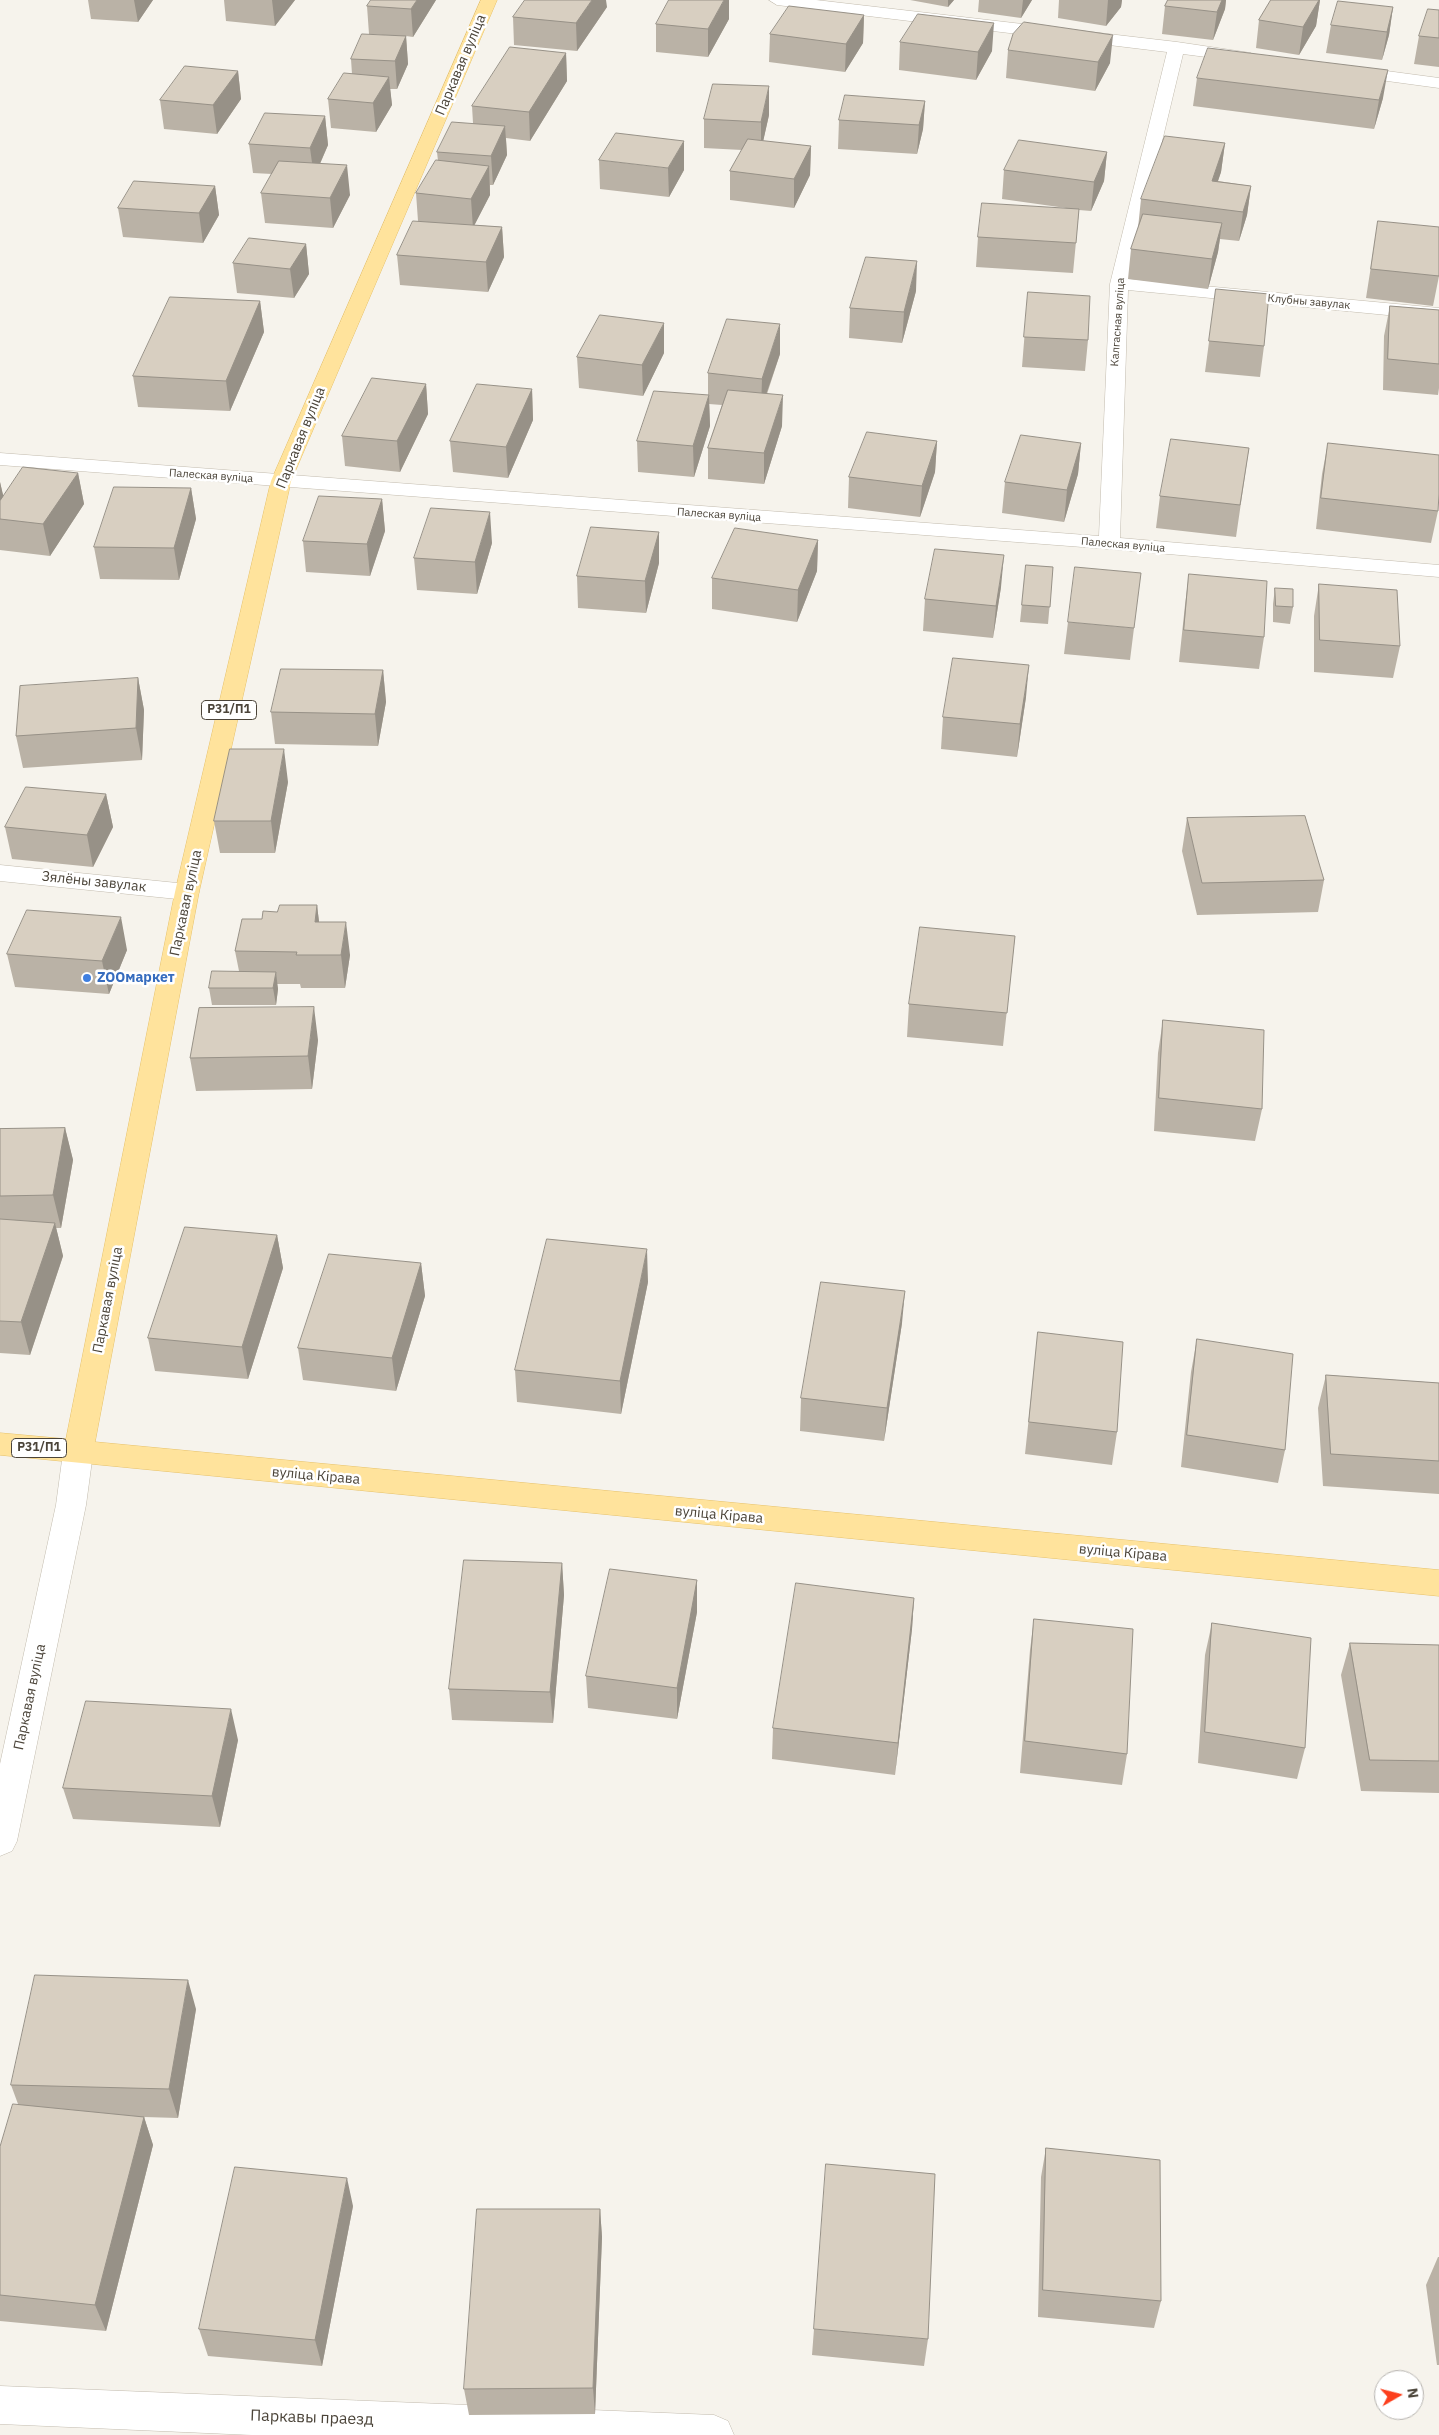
<!DOCTYPE html>
<meta charset="utf-8">
<style>
body{margin:0}
#map{position:relative;width:1439px;height:2435px;overflow:hidden;background:#f6f3ec;font-family:"IBM Plex Sans",sans-serif}
canvas{display:block}
.north{position:absolute;left:1374px;top:2370px;width:50px;height:50px;box-sizing:border-box;background:#fff;border:1px solid #b7b4b0;border-radius:50%;rotate:82deg;font-size:14px;font-weight:700;line-height:20px;text-align:center;color:#4b4439}
.north::after{content:'';display:block;margin:auto;width:18px;height:22px;background:#fc3f1d;clip-path:polygon(50% 0,100% 100%,50% 72%,0 100%)}
</style>
<div id="map">
<canvas width="1439" height="2435"></canvas>
<div class="north">N</div>
</div>
<script>
const ctx = document.querySelector('canvas').getContext('2d');
ctx.lineJoin = 'round';
function trace(path, color, width, dash) { ctx.strokeStyle = color; ctx.lineWidth = width; ctx.lineCap = dash ? 'butt' : 'round'; ctx.setLineDash(dash || []); ctx.stroke(path); }
function paint(path, color) { ctx.fillStyle = color; ctx.fill(path, 'evenodd'); }
function drawText(font, color, halo, rows, align = 'center') {
  ctx.font = font + ' "IBM Plex Sans",sans-serif'; ctx.lineWidth = 5; ctx.setLineDash([]); ctx.textBaseline = 'middle'; ctx.strokeStyle = halo; ctx.fillStyle = color; for (const [text, x, y, turn = 0] of rows) {
    ctx.save(); ctx.translate(x, y); ctx.rotate((+turn || 0) * Math.PI / 180); ctx.textAlign = isNaN(turn) ? turn : align; if (halo) ctx.strokeText(text, 0, 0); ctx.fillText(text, 0, 0); ctx.restore();
  }
}
const minor = new Path2D(`
 M769 0H816L1177 42 1251 53 1253 57 1251 61 1245 62 1183 54 1129 279 1439 308V320L1128 290 1120 538 1439 565V577L1109 549 0 465V453L1099 536 1110 284 1167 52 777 5Z
 M1349 66 1439 78V88L1343 75 1341 71 1343 67Z
 M0 865 187 884 196 886 199 892 196 898 187 900 0 881Z
 M78 1441 89 1445 93 1453 86 1505 17 1841 12 1851 0 1856V1764L56 1505 63 1453 67 1445Z
 M0 2386 714 2415 728 2421 734 2435H252L0 2424Z`);
const major = new Path2D(`
 M481 0H497L291 481 199 892 95 1442 1439 1570V1596L0 1455V1433L66 1439 175 892 271 481Z`);
const wall = new Path2D(`
 M88 0H153L138 22 91 19Z
 M224 0H295L275 26 226 21Z
 M436 0 413 37 406 36 408 64 397 89H390L392 105 376 132 331 128 328 99 352 74 351 59 395 36 369 34 367 6Z
 M910 0H954L948 7Z
 M979 0H1032L1021 18 978 12Z
 M1059 0H1122L1121 7 1106 26 1058 18Z
 M1168 0H1226L1225 9 1213 40 1162 34 1165 6Z
 M1271 0H1320L1316 26 1299 55 1256 48 1259 20Z
 M607 7 577 51 514 45 513 17Z
 M1393 7 1389 35 1382 60 1326 53 1331 25Z
 M1439 10V67L1414 64 1419 36Z
 M864 15 863 43 845 72 769 62 770 34Z
 M729 19 708 57 656 52V24Z
 M900 42 992 51 976 80 899 70Z
 M1008 50 1110 63 1095 91 1006 78Z
 M566 53 567 81 530 141 506 138 507 155 493 185H490V195L474 225 502 227 504 257 488 292 400 285 397 255 418 221 416 193 438 161 437 152 473 123 472 106Z
 M238 71 241 99 217 134 164 129 160 100Z
 M1197 78 1383 98 1374 129 1193 106Z
 M925 101 923 129 917 154 838 149 839 120Z
 M769 115 763 141 811 146 810 175 794 208 730 200V171L742 150 704 148V119Z
 M325 116 328 145 320 164 350 195 333 228 265 223 261 193 272 174 253 173 249 144Z
 M1225 143 1221 172 1218 181 1251 186 1247 215 1239 241 1220 239 1218 252 1208 289 1128 279 1131 249 1138 228 1141 199Z
 M1107 152 1104 181 1091 211 1079 210 1073 273 976 267 978 237 1066 208 1002 199 1004 170Z
 M599 160 684 170 669 197 600 189Z
 M215 186 219 215 203 243 123 237 118 208Z
 M1378 221 1439 276 1433 306 1366 298Z
 M306 244 309 274 294 298 237 293 233 263Z
 M1216 289 1264 346 1260 377 1205 372Z
 M916 291 902 343 849 338 850 308Z
 M1028 292 1088 340 1085 371 1022 367Z
 M260 301 264 332 230 411 138 407 133 376Z
 M1390 306 1439 310V388L1438 395 1383 390 1384 336Z
 M664 353 643 396 579 388 577 357Z
 M780 354 767 394 782 426 764 484 708 479V448L722 405 709 404 710 426 694 477 638 472 637 441 708 395V373Z
 M426 384 428 414 400 472 345 466 342 436Z
 M532 389 533 420 508 478 453 472 450 441Z
 M937 441 935 472 920 517 848 508 849 477Z
 M1081 443 1078 474 1064 522 1002 513 1005 482Z
 M1328 443 1438 511 1431 543 1316 529 1322 474Z
 M1249 448 1236 537 1156 528 1160 496Z
 M78 473 84 504 50 556 0 550V482L3 496Z
 M191 488 196 519 179 580 100 579 94 547Z
 M382 499 385 531 370 576 306 572 303 541Z
 M659 532V563L646 613 578 608 577 576Z
 M818 540 817 571 797 622 712 609V578Z
 M492 543 477 594 417 590 414 558Z
 M1026 565 1053 567 1048 624 1020 622Z
 M1189 574 1264 637 1259 669 1179 662 1185 605Z
 M1319 584 1400 646 1393 678 1314 672V616Z
 M1001 587 993 638 923 631 925 599Z
 M1275 588 1293 607 1290 624 1273 622V604Z
 M1068 622 1134 628 1130 660 1064 654Z
 M383 670 386 702 378 746 275 744 271 712Z
 M138 678 144 710 142 760 23 768 16 736Z
 M1026 697 1017 757 941 749 943 717Z
 M288 782 275 853H220L214 821Z
 M106 794 113 827 93 867 12 859 5 827Z
 M1187 818 1324 880 1318 912 1197 915 1182 851Z
 M317 905 319 922 350 955 345 988H301L300 984H277L278 989 276 1005H212L209 988 239 971 235 951 262 919 277 912Z
 M1015 936 1003 1046 907 1037 909 1004Z
 M127 950 109 994 15 987 7 954Z
 M1163 1020 1262 1109 1255 1141 1154 1131 1158 1053Z
 M318 1040 312 1089 196 1091 190 1058Z
 M65 1128 73 1160 61 1228H56L63 1256 30 1355 0 1353V1129Z
 M277 1235 283 1268 248 1379 155 1371 148 1338Z
 M421 1263 425 1296 396 1391 303 1380 298 1348Z
 M648 1282 621 1414 517 1402 515 1370Z
 M902 1323 884 1441 800 1431 801 1398Z
 M1038 1332 1117 1432 1112 1465 1025 1454Z
 M1197 1339 1285 1450 1278 1483 1181 1467 1191 1372Z
 M1326 1375 1439 1383V1494L1323 1486 1318 1408Z
 M562 1563 564 1595 553 1723 452 1720 449 1689Z
 M697 1580V1612L677 1719 588 1708 586 1676Z
 M914 1598 912 1629 895 1775 772 1759 773 1728Z
 M1034 1619 1127 1754 1122 1785 1020 1773 1030 1650Z
 M1212 1623 1305 1748 1297 1779 1198 1763 1205 1655Z
 M1350 1643 1439 1645V1793L1361 1791 1341 1675Z
 M238 1740 220 1827 73 1819 63 1788Z
 M196 2009 178 2118 144 2117 153 2145 106 2331 0 2321V2147L18 2104 11 2085Z
 M1046 2148 1161 2301 1154 2328 1038 2317 1041 2177Z
 M353 2206 322 2366 208 2356 199 2329Z
 M600 2209 602 2237 595 2414 469 2415 464 2389Z
 M1438 2257H1439V2365H1437L1426 2285Z
 M814 2329 928 2339 924 2366 812 2355Z`);
const shadedWall = new Path2D(`
 M134 0H153L138 22Z
 M272 0H295L275 26Z
 M417 0H436L413 37 411 9Z
 M592 0H606L607 7 577 51 576 23Z
 M724 0H729V19L708 57V29Z
 M948 0H954L948 7Z
 M1023 0H1032L1021 18Z
 M1108 0H1122L1121 7 1106 26Z
 M1222 0H1226L1225 9 1213 40 1217 12Z
 M1319 0H1320L1316 26 1299 55 1303 27Z
 M1393 7 1389 35 1382 60 1387 32Z
 M864 15 863 43 845 72 846 44Z
 M994 23 992 51 976 80 978 52Z
 M1113 35 1110 63 1095 91 1098 62Z
 M406 36 408 64 397 89 395 61Z
 M566 53 567 81 530 141 529 112Z
 M1388 70 1383 98 1374 129 1379 100Z
 M238 71 241 99 217 134 213 105Z
 M389 77 392 105 376 132 373 103Z
 M769 86V115L761 151V122Z
 M925 101 923 129 917 154 919 125Z
 M325 116 328 145 314 177 310 148Z
 M505 126 507 155 493 185 491 156Z
 M684 141V170L669 197 668 168Z
 M1225 143 1221 172 1209 207 1212 181Z
 M811 146 810 175 794 208V179Z
 M1107 152 1104 181 1091 211 1094 182Z
 M347 165 350 195 333 228 330 198Z
 M489 166 490 195 473 228 471 199Z
 M215 186 219 215 203 243 199 213Z
 M1251 186 1247 215 1239 241 1243 212Z
 M1222 223 1218 252 1208 289 1212 259Z
 M502 227 504 257 488 292 486 262Z
 M306 244 309 274 294 298 290 269Z
 M917 261 916 291 902 343 904 312Z
 M260 301 264 332 230 411 226 381Z
 M664 323V353L643 396 642 365Z
 M780 324V354L761 409 762 379Z
 M426 384 428 414 400 472 397 441Z
 M532 389 533 420 508 478 506 447Z
 M709 395 710 426 694 477 693 446Z
 M783 395 782 426 764 484V453Z
 M937 441 935 472 920 517 922 486Z
 M1081 443 1078 474 1064 522 1067 490Z
 M78 473 84 504 50 556 43 524Z
 M0 482 5 503 0 511Z
 M191 488 196 519 179 580 174 548Z
 M382 499 385 531 370 576 367 544Z
 M490 512 492 543 477 594 475 562Z
 M659 532V563L646 613 645 581Z
 M818 540 817 571 797 622 798 590Z
 M1004 555 1001 587 993 638 996 606Z
 M1029 665 1026 697 1017 757 1020 724Z
 M383 670 386 702 378 746 375 714Z
 M138 678 144 710 142 760 136 728Z
 M284 749 288 782 275 853 271 821Z
 M106 794 113 827 93 867 87 835Z
 M317 905 321 938 315 922Z
 M121 917 127 950 109 994 102 961Z
 M346 922 350 955 345 988 341 955Z
 M276 972 278 989 276 1005 273 988Z
 M314 1007 318 1040 312 1089 308 1056Z
 M65 1128 73 1160 61 1228 53 1195Z
 M55 1223 63 1256 30 1355 21 1322Z
 M277 1235 283 1268 248 1379 242 1347Z
 M647 1249 648 1282 621 1414 620 1381Z
 M421 1263 425 1296 396 1391 392 1358Z
 M905 1291 902 1323 884 1441 887 1408Z
 M562 1563 564 1595 553 1723 550 1692Z
 M697 1580V1612L677 1719V1688Z
 M914 1598 912 1629 895 1775 898 1743Z
 M231 1709 238 1740 220 1827 212 1796Z
 M188 1980 196 2009 178 2118 169 2089Z
 M144 2117 153 2145 106 2331 95 2305Z
 M347 2178 353 2206 322 2366 315 2340Z
 M600 2209 602 2237 595 2414 593 2388Z`);
const building = new Path2D(`
 M371 0H417L411 9 367 6Z
 M525 0H592L576 23 513 17Z
 M669 0H724L708 29 656 24Z
 M1168 0H1222L1217 12 1165 6Z
 M1271 0H1319L1303 27 1259 20Z
 M1338 1 1393 7 1387 32 1331 25Z
 M789 6 864 15 846 44 770 34Z
 M1428 9 1439 10V38L1419 36Z
 M918 14 994 23 978 52 900 42Z
 M1024 22 1113 35 1098 62 1008 50 1013 34Z
 M362 34 406 36 395 61 351 59Z
 M510 47 566 53 529 112 472 106Z
 M1208 48 1388 70 1379 100 1197 78Z
 M185 66 238 71 213 105 160 100Z
 M344 73 389 77 373 103 328 99Z
 M713 84 769 86 761 122 704 119Z
 M845 95 925 101 919 125 839 120Z
 M265 113 325 116 310 148 249 144Z
 M452 122 505 126 491 156 437 152Z
 M616 133 684 141 668 168 599 160Z
 M1165 136 1225 143 1212 181 1251 186 1243 212 1141 199Z
 M748 139 811 146 794 179 730 171Z
 M1019 140 1107 152 1094 182 1004 170Z
 M436 160 489 166 471 199 416 193Z
 M279 161 347 165 330 198 261 193Z
 M134 181 215 186 199 213 118 208Z
 M982 203 1079 209 1076 243 978 237Z
 M1143 214 1222 223 1212 259 1131 249Z
 M413 221 502 227 486 262 397 255Z
 M1378 221 1439 227V276L1371 269Z
 M249 238 306 244 290 269 233 263Z
 M866 257 917 261 904 312 850 308Z
 M1216 289 1269 294 1264 346 1209 341Z
 M1028 292 1090 296 1088 340 1024 337Z
 M170 297 260 301 226 381 133 376Z
 M1390 306 1439 310V364L1388 359Z
 M600 315 664 323 642 365 577 357Z
 M727 319 780 324 762 379 708 373Z
 M372 378 426 384 397 441 342 436Z
 M477 384 532 389 506 447 450 441Z
 M728 390 783 395 764 453 708 448Z
 M654 391 709 395 693 446 637 441Z
 M867 432 937 441 922 486 849 477Z
 M1021 435 1081 443 1067 490 1005 482Z
 M1171 439 1249 448 1240 505 1160 496Z
 M1328 443 1439 455V494L1438 511 1321 498Z
 M23 467 78 473 43 524 0 519V501Z
 M114 487 191 488 174 548 94 547Z
 M319 496 382 499 367 544 303 541Z
 M431 508 490 512 475 562 414 558Z
 M591 527 659 532 645 581 577 576Z
 M735 528 818 540 798 590 712 578Z
 M935 549 1004 555 996 606 925 599Z
 M1026 565 1053 567 1050 607 1022 605Z
 M1075 567 1141 573 1134 628 1068 622Z
 M1189 574 1267 581 1264 637 1184 630Z
 M1319 584 1397 590 1400 646 1320 640Z
 M1275 588 1293 589V607L1276 606Z
 M953 658 1029 665 1020 724 943 717Z
 M281 669 383 670 375 714 271 712Z
 M138 678 136 728 16 736 20 686Z
 M230 749H284L271 821H214Z
 M26 787 106 794 87 835 5 827Z
 M1305 816 1324 880 1202 883 1187 818Z
 M280 905H317L315 922H346L341 955H296L297 952 235 951 242 919H262L263 911 277 912Z
 M27 910 121 917 102 961 7 954Z
 M920 927 1015 936 1007 1013 909 1004Z
 M212 971 276 972 273 988H209Z
 M314 1007 308 1056 190 1058 199 1008Z
 M1163 1020 1264 1030 1262 1109 1159 1098Z
 M65 1128 53 1195 0 1196V1129Z
 M0 1219 55 1223 21 1322 0 1321Z
 M185 1227 277 1235 242 1347 148 1338Z
 M547 1239 647 1249 620 1381 515 1370Z
 M329 1254 421 1263 392 1358 298 1348Z
 M821 1282 905 1291 887 1408 801 1398Z
 M1038 1332 1123 1342 1117 1432 1029 1422Z
 M1197 1339 1293 1354 1285 1450 1187 1435Z
 M1326 1375 1439 1383V1461L1331 1454Z
 M464 1560 562 1563 550 1692 449 1689Z
 M610 1569 697 1580 677 1688 586 1676Z
 M796 1583 914 1598 898 1743 773 1728Z
 M1034 1619 1133 1629 1127 1754 1025 1741Z
 M1212 1623 1311 1638 1305 1748 1205 1732Z
 M1350 1643 1439 1645V1761L1370 1760Z
 M86 1701 231 1709 212 1796 63 1788Z
 M35 1975 188 1980 169 2089 11 2085Z
 M13 2104 144 2117 95 2305 0 2295V2147Z
 M1046 2148 1160 2160 1161 2301 1043 2290Z
 M826 2164 935 2174 928 2339 814 2329Z
 M235 2167 347 2178 315 2340 199 2329Z
 M477 2209H600L593 2388 464 2389Z`);
const markers = [
 [87,978,5,"#3f7fe0"]
];
const farStreetnames = [
 ["Клубны завулак",1309,302,5],
 ["Калгасная вуліца",1118,322,-86],
 ["Палеская вуліца",211,476,4],
 ["Палеская вуліца",719,515,4],
 ["Палеская вуліца",1123,545,5]
];
const shields = [
 [229,710,55],
 [39,1448,55]
];
const shieldNames = [
 ["Р31/П1",229,710],
 ["Р31/П1",39,1448]
];
const streetNames = [
 ["Паркавая вуліца",461,65,-67],
 ["Паркавая вуліца",301,438,-68],
 ["Зялёны завулак",94,882,6],
 ["Паркавая вуліца",186,903,-78],
 ["Паркавая вуліца",108,1300,-79],
 ["вуліца Кірава",316,1476,5],
 ["вуліца Кірава",719,1515,5],
 ["вуліца Кірава",1123,1553,5],
 ["Паркавая вуліца",30,1697,-78]
];
const shopNames = [
 ["ZOOмаркет",97,978]
];
const nearStreetnames = [
 ["Паркавы праезд",312,2418,2]
];
trace(minor, '#c2bbae', 1);
trace(major, '#e6c16a', 1);
paint(minor, '#fff');
paint(major, '#ffe39c');
paint(wall, '#bab2a6');
paint(shadedWall, '#979187');
paint(building, '#d8cfc1');
trace(building, '#979187', 1);
for (const [x, y, r, color] of markers) { const dot = new Path2D(); dot.arc(x, y, r, 0, 2 * Math.PI); ctx.fillStyle = color; ctx.fill(dot); trace(dot, '#fff', 2); }
drawText('11px', '#4b4439', '#fff', farStreetnames);
for (const [x, y, w] of shields) { const box = new Path2D(); box.roundRect(x - w / 2, y - 9.5, w, 19, 4); ctx.fillStyle = '#fff'; ctx.fill(box); trace(box, '#4b4439', 1); }
drawText('bold 12px', '#4b4439', null, shieldNames);
drawText('14px', '#4b4439', '#fff', streetNames);
drawText('bold 14px', '#366cbe', '#fff', shopNames, 'left');
drawText('16px', '#4b4439', '#fff', nearStreetnames);
</script>
